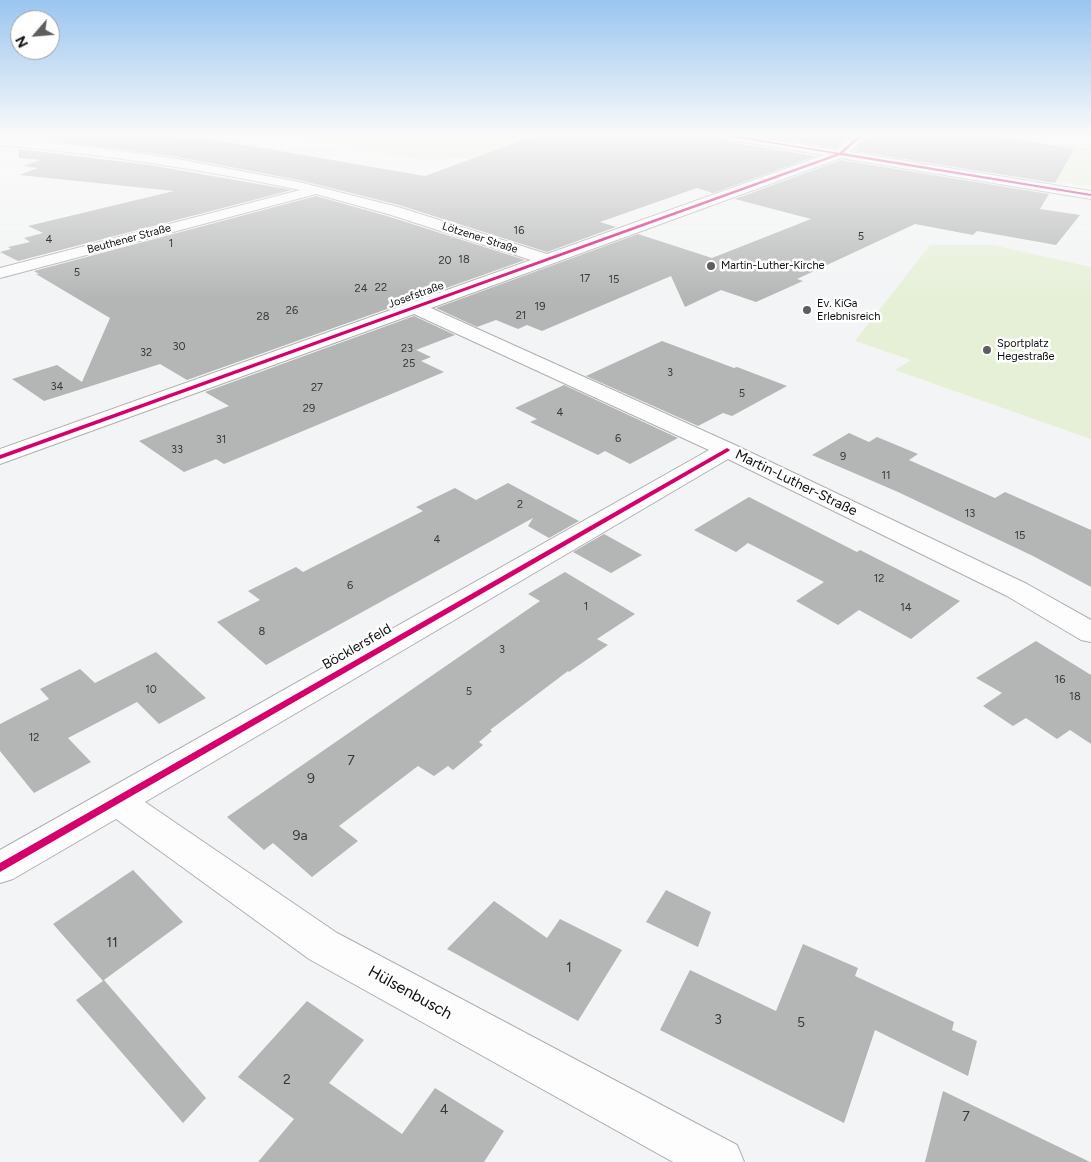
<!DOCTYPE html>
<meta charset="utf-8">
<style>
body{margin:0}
#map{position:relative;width:1091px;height:1162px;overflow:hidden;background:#f3f4f5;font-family:Figtree,sans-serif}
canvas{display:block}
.north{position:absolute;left:10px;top:10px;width:50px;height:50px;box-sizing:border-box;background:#fff;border:1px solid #9e9f9f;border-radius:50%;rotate:243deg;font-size:14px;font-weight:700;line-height:20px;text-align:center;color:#0d0e0f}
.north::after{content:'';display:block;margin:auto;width:18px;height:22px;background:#5e5e60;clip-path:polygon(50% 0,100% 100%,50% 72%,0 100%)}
</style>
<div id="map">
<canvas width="1091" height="1162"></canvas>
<div class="north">N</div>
</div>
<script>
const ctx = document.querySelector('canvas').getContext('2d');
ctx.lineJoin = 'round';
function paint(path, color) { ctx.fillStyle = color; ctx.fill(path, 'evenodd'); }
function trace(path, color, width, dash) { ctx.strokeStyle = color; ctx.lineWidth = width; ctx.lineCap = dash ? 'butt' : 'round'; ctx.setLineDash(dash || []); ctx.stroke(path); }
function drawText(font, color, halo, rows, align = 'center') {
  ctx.font = font + ' Figtree,sans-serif'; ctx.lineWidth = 5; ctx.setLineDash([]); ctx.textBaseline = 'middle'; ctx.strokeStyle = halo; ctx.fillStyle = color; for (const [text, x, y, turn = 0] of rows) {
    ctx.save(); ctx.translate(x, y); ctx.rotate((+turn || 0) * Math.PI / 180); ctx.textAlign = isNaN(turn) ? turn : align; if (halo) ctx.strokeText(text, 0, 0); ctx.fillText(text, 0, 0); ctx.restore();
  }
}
const green = new Path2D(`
 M287 136H547L559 154 423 160Z
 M1055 143 1091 149V187L1027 177 1042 161Z
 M930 245H993L1091 267V439L895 370 911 360 855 341Z`);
const building = new Path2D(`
 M20 136H176L222 141 425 176 534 136H721L729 142 816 156 713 193 697 188 600 222 616 227 547 252 399 205 299 180 172 156Z
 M762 136H850L836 148Z
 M868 136H1001L1074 149 1055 183 854 151Z
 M19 149 150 165 292 190 18 261 0 252 11 249 8 247 30 242 24 238 43 233 28 226 174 191 19 175 38 168 23 166 40 160 19 158Z
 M841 160 1049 194 1040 209 1080 215 1056 245 977 231 973 235 915 224 797 279 803 281 756 302 721 290 685 307 671 276 542 331 527 325 518 329 496 320 477 327 436 308 638 234 712 258 811 219 735 199Z
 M316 196 387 216 525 260 187 380 160 364 44 401 12 379 57 365 82 382 110 318 36 274H39L34 271Z
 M414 316 455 335 416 350 431 357 421 361 444 372 224 464 216 459 184 472 139 441 229 406 205 392Z
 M662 341 734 368 737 367 787 386 732 416 723 413 698 426 586 376Z
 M564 385 678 438 630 464 605 451 598 455 530 422 537 419 515 408Z
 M849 433 869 442 877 437 918 454 909 460 995 498 1005 492 1091 530V587L1033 556 898 492 812 455Z
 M508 483 579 521 549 538 528 526 533 518 266 665 217 622 260 600 248 591 296 567 303 572 423 511 416 507 455 488 476 500Z
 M749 497 857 552 860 550 960 601 911 639 859 610 838 625 796 601 824 582 748 543 736 552 694 530Z
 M604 534 642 555 611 573 573 552Z
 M565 572 635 614 597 639 608 645 569 672 568 671 490 730 492 731 479 742 483 745 453 770 448 766 434 776 418 766 339 826 358 841 312 877 273 843 264 850 227 817 540 601 528 594Z
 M1036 641 1091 675V744L1070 730 1057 739 1026 718 1013 726 983 706 1002 693 976 678Z
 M156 652 206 698 159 724 137 702 68 738 91 762 34 793 0 751V724L49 699 40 689 80 669 95 683Z
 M133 870 183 922 104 980 206 1098 183 1123 76 1000 103 981 53 924Z
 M666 890 711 912 698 947 646 922Z
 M494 901 547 938 560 919 622 950 578 1021 447 949Z
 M803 944 858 968 855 976 954 1022 952 1030 977 1041 968 1076 875 1030 844 1123 660 1030 690 970 776 1011Z
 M307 1001 364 1040 329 1083 402 1134 435 1088 504 1131 484 1162H258L294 1119 238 1077Z
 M943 1091 1090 1162H925Z`);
const minor = new Path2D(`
 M723 136H751L837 150 853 136H866L850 152 1091 191V199L841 158 431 308 735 445 1027 584 1091 620V642L1081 640 1007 596 728 459 145 802 337 933 737 1145 744 1162H673L309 959 116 819 13 879 0 883V850L709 450 414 314 0 464V449L531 260 388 214 316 194 0 278V268L300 190C201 169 101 154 0 145V137L86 146 172 158 299 182 398 207 547 254 824 155 729 140Z`);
const cycleway = new Path2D(`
 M727 136H735L839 153 858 136H862L843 153 1091 194V196L840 155 0 459V455L836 154Z
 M727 448 730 450 729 451 0 872V863Z`);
const markers = [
 [711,266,5,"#5e5e60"],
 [807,310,5,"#5e5e60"],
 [987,350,5,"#5e5e60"]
];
const numberNames = [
 ["16",519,231],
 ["5",861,237],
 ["4",49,240],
 ["1",171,244],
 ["18",464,260],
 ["20",445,261],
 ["5",77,273],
 ["17",585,279],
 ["15",614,280],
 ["22",381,288],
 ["24",361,289],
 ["19",540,307],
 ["26",292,311],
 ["21",521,316],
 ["28",263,317],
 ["30",179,347],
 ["23",407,349],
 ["32",146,353],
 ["25",409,364],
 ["3",670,373],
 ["34",57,387],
 ["27",317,388],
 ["5",742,394],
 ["29",309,409],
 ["4",560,413],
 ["6",618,439],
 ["31",221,440],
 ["33",177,450],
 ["9",843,457],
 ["11",886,476],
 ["2",520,505],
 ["13",970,514],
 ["15",1020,536],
 ["4",437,540],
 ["12",879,579],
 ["6",350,586],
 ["1",586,607],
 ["14",906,608],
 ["8",262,632],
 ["3",502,650],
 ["16",1060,680],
 ["10",151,690],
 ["5",469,692],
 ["18",1075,697],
 ["12",34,738]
];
const farStreetnames = [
 ["Lötzener Straße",480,238,18],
 ["Beuthener Straße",129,239,-15],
 ["Josefstraße",416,295,-20]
];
const farPoinames = [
 ["Martin-Luther-Kirche",721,266],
 ["Ev. KiGa",817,304],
 ["Erlebnisreich",817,317],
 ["Sportplatz",997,344],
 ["Hegestraße",997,357]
];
const streetNames = [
 ["Martin-Luther-Straße",796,483,26],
 ["Böcklersfeld",357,647,-30]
];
const nearNumbernames = [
 ["7",351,761],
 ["9",311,779],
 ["9a",300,836],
 ["11",112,943],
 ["1",569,968],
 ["3",718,1020],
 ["5",801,1023],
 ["2",287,1080],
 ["4",444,1110],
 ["7",966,1117]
];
const nearStreetnames = [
 ["Hülsenbusch",410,993,29]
];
paint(green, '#e6f0d7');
paint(building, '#b4b5b5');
trace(minor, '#afafb0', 2);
paint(minor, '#fdfdfe');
paint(cycleway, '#d6006c');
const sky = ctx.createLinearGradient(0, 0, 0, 299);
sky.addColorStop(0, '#9ac5f0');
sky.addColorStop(0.45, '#fafafa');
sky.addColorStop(1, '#fafafa00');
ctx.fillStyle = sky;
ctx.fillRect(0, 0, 1091, 299);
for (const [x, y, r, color] of markers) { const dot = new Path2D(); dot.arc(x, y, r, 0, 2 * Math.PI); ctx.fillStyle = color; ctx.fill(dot); trace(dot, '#fff', 2); }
drawText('11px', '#373838', null, numberNames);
drawText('11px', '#0d0e0f', '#fff', farStreetnames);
drawText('11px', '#0d0e0f', '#fff', farPoinames, 'left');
drawText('14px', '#0d0e0f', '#fff', streetNames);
drawText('14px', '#373838', null, nearNumbernames);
drawText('16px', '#0d0e0f', '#fff', nearStreetnames);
</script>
